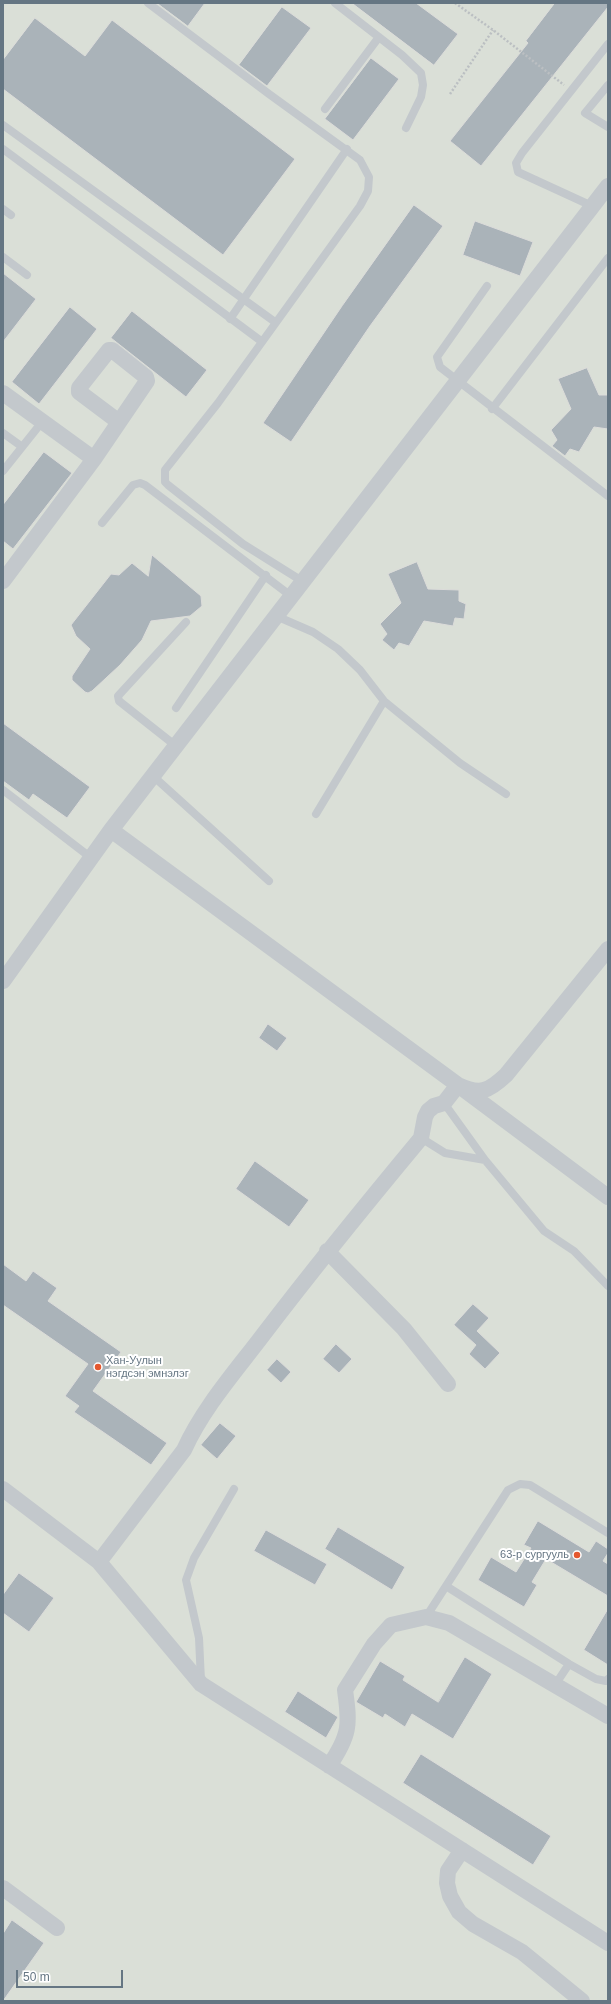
<!DOCTYPE html>
<meta charset="utf-8">
<style>
body{margin:0}
#map{position:relative;width:611px;height:2004px;overflow:hidden;background:#fafaf8;font-family:Helvetica,sans-serif}
canvas{display:block}
.frame{position:absolute;inset:0;border:4px solid #657683;pointer-events:none}
.scale{position:absolute;left:16px;top:1970px;width:107px;height:18px;box-sizing:border-box;border:2px solid #657683;border-top:0;padding-left:5px;font-size:12px;line-height:14px;white-space:nowrap;color:#657683;-webkit-text-stroke:3px #fff;paint-order:stroke}
</style>
<div id="map">
<canvas width="611" height="2004"></canvas>
<div class="frame"></div>
<div class="scale">50 m</div>
</div>
<script>
const ctx = document.querySelector('canvas').getContext('2d');
ctx.lineJoin = 'round';
function paint(path, color) { ctx.fillStyle = color; ctx.fill(path, 'evenodd'); }
function trace(path, color, width, dash) { ctx.strokeStyle = color; ctx.lineWidth = width; ctx.lineCap = dash ? 'butt' : 'round'; ctx.setLineDash(dash || []); ctx.stroke(path); }
function drawText(font, color, halo, rows, align = 'center') {
  ctx.font = font + ' Helvetica,sans-serif'; ctx.lineWidth = 4; ctx.setLineDash([]); ctx.textBaseline = 'middle'; ctx.strokeStyle = halo; ctx.fillStyle = color; for (const [text, x, y, turn = 0] of rows) {
    ctx.save(); ctx.translate(x, y); ctx.rotate((+turn || 0) * Math.PI / 180); ctx.textAlign = isNaN(turn) ? turn : align; if (halo) ctx.strokeText(text, 0, 0); ctx.fillText(text, 0, 0); ctx.restore();
  }
}
const green = new Path2D(`
 M3 3H608V2001H3Z`);
const building = new Path2D(`
 M157 3H205L188 26Z
 M352 3H416L458 34 434 65Z
 M555 3H608V7L481 166 450 141 528 43 526 41Z
 M282 7 311 28 267 86 239 65Z
 M35 18 85 56 112 20 295 159 223 255 3 89V60Z
 M371 58 399 79 353 140 325 119Z
 M414 205 443 226 370 326 291 442 263 423 342 306Z
 M475 221 533 242 520 276 463 255Z
 M3 273 36 299 3 342Z
 M70 307 97 329 39 404 12 382Z
 M132 311 207 370 186 397 111 338Z
 M587 368 599 395H608V429L594 427 579 452 570 449 565 456 552 446 557 440 551 430 571 409 558 379Z
 M44 452 72 473 13 549 3 541V505Z
 M152 555 201 596 202 606 190 616 151 621 142 640 120 665 92 691 88 693 85 692 72 680V676L90 649 76 636 71 625 111 574 119 575 132 563 148 576Z
 M417 562 428 589 459 590V601L466 604 464 619 455 618 453 626 424 621 409 646 399 643 394 650 382 640 387 634 380 624 401 603 388 574Z
 M3 723 90 787 67 818 33 794 29 800 3 781Z
 M268 1024 287 1038 277 1051 259 1038Z
 M255 1161 309 1200 289 1227 236 1189Z
 M3 1264 26 1281 33 1271 57 1288 48 1301 121 1352 93 1391 167 1443 151 1465 74 1412 79 1406 65 1396 88 1364 3 1305Z
 M473 1304 489 1318 477 1331 500 1353 485 1369 469 1354 476 1345 454 1325Z
 M336 1344 352 1359 339 1373 323 1359Z
 M277 1359 291 1372 281 1383 267 1370Z
 M220 1423 236 1436 217 1459 201 1445Z
 M538 1521 589 1552 596 1541 608 1549V1553L603 1561 608 1564V1596L546 1559 532 1582 537 1585 524 1607 478 1580 491 1557 516 1572 531 1548 524 1545Z
 M338 1527 405 1567 392 1590 325 1549Z
 M266 1530 327 1564 315 1585 254 1551Z
 M19 1573 54 1598 29 1632 3 1613V1595Z
 M608 1609V1665L584 1650Z
 M465 1657 492 1674 453 1739 412 1714 405 1727 385 1714 383 1718 356 1702 380 1661 405 1676 403 1680 438 1702Z
 M298 1691 338 1717 326 1738 285 1712Z
 M421 1754 551 1836 533 1865 403 1783Z
 M12 1920 44 1943 3 2001V1934Z`);
const path = new Path2D(`
 M455 3 493 30 564 85
 M450 94 493 30`);
const lane = new Path2D(`
 M148 3 269 94 360 160 369 177 368 191 360 206 218 403 165 470V482L168 485 243 544 302 581
 M335 3 402 55 421 73 423 85 421 97 406 128
 M608 85 585 113 608 127
 M325 109 379 37
 M3 125 275 322
 M3 149 261 341
 M592 206 518 172 516 163 522 153 608 44
 M3 209 11 215
 M3 257 27 275
 M487 286 437 357 440 367 608 496
 M230 319 347 149
 M492 409 608 258
 M3 433 21 446
 M3 471 42 422
 M102 523 133 485 140 483 145 485 291 596
 M276 616 313 632 338 649 360 670 384 701 460 763 506 794
 M176 708 266 575
 M176 746 119 701 118 696 186 622
 M153 776 269 881
 M3 790 90 857
 M316 814 384 701
 M444 1103 485 1160
 M421 1138 445 1153 485 1160 544 1231 574 1251 608 1286
 M446 1586 569 1664 596 1679 606 1681 608 1679
 M426 1617 508 1490 520 1484 530 1485 608 1533
 M201 1681 199 1638 186 1580 194 1558 234 1489
 M555 1685 569 1664`);
const street = new Path2D(`
 M3 393 94 459
 M3 581 94 459 147 381 146 377 112 350H109L79 388V392L119 422
 M111 830 458 1085C480 1095 488 1092 506 1075L608 949
 M3 981 111 830 608 186
 M327 1251 404 1329 448 1384
 M3 1489 99 1562 201 1684 608 1943
 M99 1562 184 1450C203 1408 235 1372 263 1335 314 1268 367 1203 421 1138L425 1117 428 1111 434 1106 444 1103 458 1085 608 1197
 M329 1766C350 1735 350 1725 345 1690L374 1644 391 1625 426 1617 449 1623 608 1716
 M462 1850 448 1871 447 1883 450 1896 459 1912 473 1924 522 1952 582 2001
 M3 1888 57 1928`);
const markers = [
 [98,1367,4,"#e4572e"],
 [577,1555,4,"#e4572e"]
];
const poiNames = [
 ["Хан-Уулын",106,1361],
 ["нэгдсэн эмнэлэг",106,1374],
 ["63-р сургууль",569,1555,"right"]
];
paint(green, '#dadfd7');
paint(building, '#aab3b9');
trace(building, '#dcdcda', 1);
trace(path, '#bbbfc2', 2.5, [2, 2]);
trace(lane, '#c3c8cc', 8);
trace(street, '#c3c8cc', 16);
for (const [x, y, r, color] of markers) { const dot = new Path2D(); dot.arc(x, y, r, 0, 2 * Math.PI); ctx.fillStyle = color; ctx.fill(dot); trace(dot, '#fff', 1.5); }
drawText('11px', '#657683', '#fff', poiNames, 'left');
</script>
